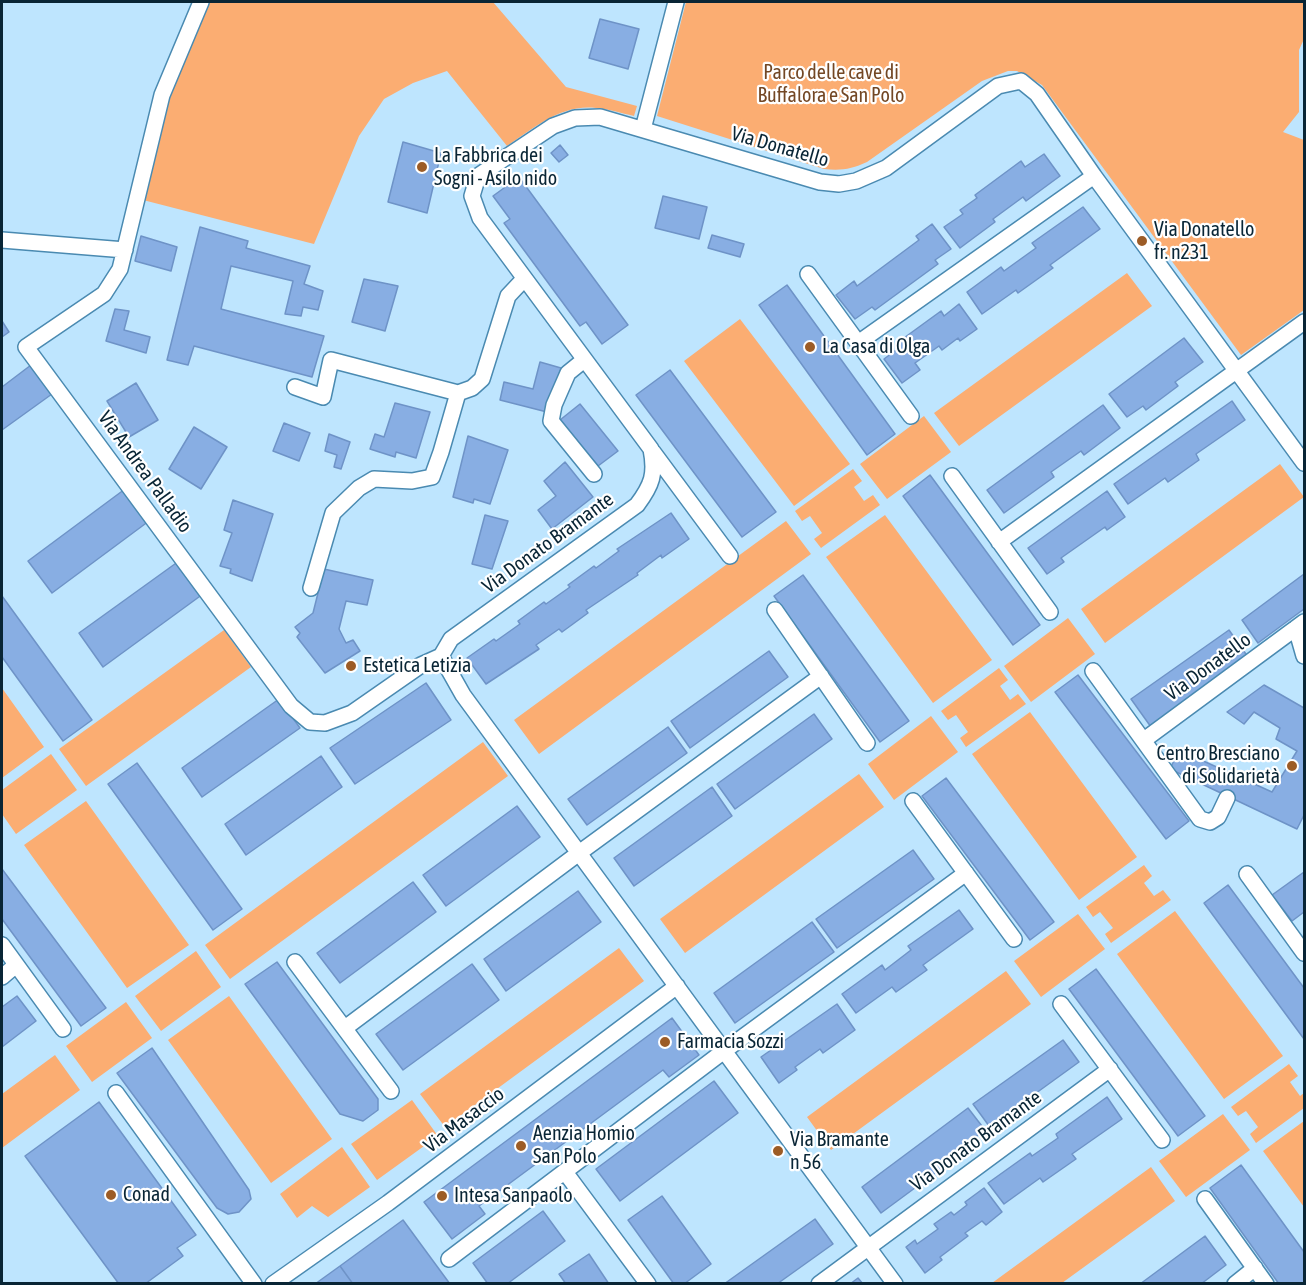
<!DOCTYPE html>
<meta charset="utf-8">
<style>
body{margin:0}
#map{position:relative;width:1306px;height:1285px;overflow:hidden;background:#bee5fe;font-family:"Asap Condensed",sans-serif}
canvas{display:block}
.frame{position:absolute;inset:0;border:3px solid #092535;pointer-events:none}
</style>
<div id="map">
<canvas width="1306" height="1285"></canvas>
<div class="frame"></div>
</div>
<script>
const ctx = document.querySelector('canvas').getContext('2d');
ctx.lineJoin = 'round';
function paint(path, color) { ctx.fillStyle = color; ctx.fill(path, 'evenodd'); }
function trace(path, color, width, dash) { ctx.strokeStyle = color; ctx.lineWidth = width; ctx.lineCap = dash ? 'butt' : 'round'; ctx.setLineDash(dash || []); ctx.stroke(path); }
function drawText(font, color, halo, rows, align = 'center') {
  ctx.font = font + ' "Asap Condensed",sans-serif'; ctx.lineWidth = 4.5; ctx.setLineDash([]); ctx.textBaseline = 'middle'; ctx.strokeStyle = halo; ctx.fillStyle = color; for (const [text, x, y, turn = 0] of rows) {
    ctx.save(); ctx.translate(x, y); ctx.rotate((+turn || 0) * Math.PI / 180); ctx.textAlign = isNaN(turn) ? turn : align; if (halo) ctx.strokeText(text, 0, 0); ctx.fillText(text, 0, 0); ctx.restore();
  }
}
const green = new Path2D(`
 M203 2H493L566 87 637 106 634 116C621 113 609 109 596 108 561 104 534 128 507 146L447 71 413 83 384 99 359 136 314 244 143 200 165 96Z
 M686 2H1304V39L1299 50V112L1283 132 1304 140V310L1241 355 1042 85 1017 71H1008L982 81 867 162C852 169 841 171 824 169L657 116Z
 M1127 273 1152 306 959 446 934 413Z
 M740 319 850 464 794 506 684 361Z
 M924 416 951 452 887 499 860 464Z
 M1280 464 1304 497 1105 643 1081 609Z
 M853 469 862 481 854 487 864 501 873 495 880 505 821 548 814 539 822 533 810 516 802 521 795 511Z
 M885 515 992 660 933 703 826 557Z
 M786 521 811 554 539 754 514 720Z
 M1068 618 1095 654 1031 702 1004 666Z
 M224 630 251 667 86 786 59 749Z
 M999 668 1008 680 1000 686 1010 700 1018 694 1026 704 966 747 960 738 968 732 956 715 948 720 941 711Z
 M2 688 44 747 2 778Z
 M1030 712 1137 857 1079 900 972 754Z
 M931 716 958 752 894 800 868 764Z
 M483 742 508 776 230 979 205 945Z
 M51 754 77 790 16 834 2 814V790Z
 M859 774 884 807 685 953 660 919Z
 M86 801 189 945 127 988 24 845Z
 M1144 865 1152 876 1144 883 1154 896 1163 890 1171 900 1111 943 1105 934 1113 928 1100 912 1093 917 1086 907Z
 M1175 911 1283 1056 1224 1099 1117 954Z
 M1078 914 1105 949 1041 997 1014 961Z
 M619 948 644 981 445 1127 420 1094Z
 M196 951 221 987 161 1031 135 996Z
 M1006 971 1031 1004 831 1150 807 1117Z
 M229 996 332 1139 271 1183 168 1040Z
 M126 1002 152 1038 92 1082 66 1046Z
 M55 1055 80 1090 2 1148V1094Z
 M1289 1064 1298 1076 1290 1082 1300 1096 1304 1093V1108L1256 1143 1250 1134 1258 1127 1246 1111 1238 1116 1231 1107Z
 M412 1100 438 1136 377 1180 351 1144Z
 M1223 1114 1250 1150 1186 1197 1159 1161Z
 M1304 1121V1207L1263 1151Z
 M342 1147 370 1187 328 1217 312 1206 297 1218 280 1194Z
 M1151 1167 1175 1201 1062 1283H992Z`);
const building = new Path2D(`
 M600 19 639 29 628 69 589 58Z
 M403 142 441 153 427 213 388 202Z
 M560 145 568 155 559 162 551 153Z
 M1044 154 1060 176 1026 201 1023 197 993 219 995 222 960 248 944 227 963 214 960 210 977 198 975 195 1021 161 1025 167Z
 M519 177 628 325 602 344 586 322 580 326 504 223 510 219 493 196Z
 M663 196 707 207 699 239 655 228Z
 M1083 207 1100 229 1050 265 1053 268 1018 293 1016 290 982 314 967 292 1001 267 1004 271 1036 248 1032 243Z
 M932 224 951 249 935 260 938 264 875 310 872 307 855 319 836 295 854 281 857 286 919 240 916 236Z
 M200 227 248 241 246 248 310 266 304 284 323 291 318 310 303 307 301 316 285 314 293 281 231 266 221 309 324 336 312 377 194 346 188 365 167 360Z
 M712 235 744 244 740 257 708 248Z
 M141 236 177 247 171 271 135 261Z
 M364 279 398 286 385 331 352 322Z
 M787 285 895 434 867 455 759 305Z
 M959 304 977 329 960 341 958 338 942 350 939 346 915 363 920 370 902 383 884 359 900 347 897 343 941 311 944 316Z
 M115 309 129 311 124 330 150 337 146 353 106 341Z
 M2 321 9 332 2 337Z
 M1184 338 1203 362 1175 382 1178 386 1146 410 1143 406 1127 417 1109 394Z
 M540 362 561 368 547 412 500 400 504 382 533 389Z
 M31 365 52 394 2 430V387Z
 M670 370 776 512 742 537 636 395Z
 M136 383 158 420 129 437 107 401Z
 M1232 401 1245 420 1196 454 1199 460 1168 482 1165 478 1128 504 1114 484Z
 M395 403 430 412 416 458 396 452 395 457 370 449 375 434 384 437Z
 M580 404 618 451 598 466 560 420Z
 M1103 405 1120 428 1084 455 1081 451 1051 472 1054 477 1004 513 987 490Z
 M284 423 310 433 299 461 273 451Z
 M194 427 227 447 201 489 169 469Z
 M329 434 350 442 341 469 334 467 337 455 325 451Z
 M468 436 508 450 490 504 474 499 473 503 453 497Z
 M565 462 593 497 552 529 538 510 556 496 544 481Z
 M930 475 1040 625 1013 645 903 496Z
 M125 489 149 521 52 593 28 561Z
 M1107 491 1125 517 1107 530 1105 527 1061 558 1064 562 1047 574 1028 548Z
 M233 500 273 514 252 581 230 573 231 569 220 566 232 533 224 530Z
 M671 513 689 539 662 558 661 555 637 573 638 575 586 610 588 613 562 632 559 629 536 645 539 649 486 684 467 658 494 639 496 641 520 624 518 621 544 602 546 604 570 587 568 585 594 566 596 568 619 551 617 549Z
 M485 515 508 521 492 569 472 564Z
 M179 561 203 594 103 667 79 633Z
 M324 569 373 580 367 605 346 601 339 629 346 643 353 640 360 651 325 673 297 637 300 633 295 627 313 613Z
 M1304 574V609L1258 643 1242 620Z
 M803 575 909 721 880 742 774 596Z
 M2 596 92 720 63 741 2 657Z
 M1229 630 1248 657 1151 727 1131 699Z
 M769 651 788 677 690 748 671 721Z
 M1078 675 1189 821 1166 839 1055 692Z
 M426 683 451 720 355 784 330 748Z
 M1264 685 1304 708V815L1297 829 1170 769 1179 750 1272 792 1297 751 1276 739 1280 728 1254 712 1244 724 1227 712Z
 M279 699 300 728 202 797 182 768Z
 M814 714 832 739 735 809 717 784Z
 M668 727 687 753 587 825 568 799Z
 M321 756 342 787 246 855 225 824Z
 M137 763 242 909 213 930 108 784Z
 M946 778 1054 922 1030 940 922 796Z
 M712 787 732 816 634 886 614 858Z
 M517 806 540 837 446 906 423 875Z
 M913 850 934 879 837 948 816 919Z
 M2 869 106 1008 81 1026 2 919Z
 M1304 872V912L1292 921 1272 895Z
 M413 882 436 912 340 983 317 953Z
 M1228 885 1304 988V1039L1204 903Z
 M578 891 601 922 506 991 484 959Z
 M959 910 973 929 923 965 927 970 896 992 892 987 856 1013 842 994 882 965 885 970 911 950 908 946Z
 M812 922 834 952 735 1023 714 993Z
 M277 962 378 1099V1110L363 1121 340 1114 245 984Z
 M472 964 499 1000 403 1070 376 1034Z
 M1096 969 1205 1116 1178 1136 1069 989Z
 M17 996 36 1021 2 1047V1007Z
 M837 1004 855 1030 823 1053 820 1049 795 1067 797 1070 779 1083 761 1057Z
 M672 1018 699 1055 669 1077 663 1070 479 1206 485 1214 452 1239 424 1202Z
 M1063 1040 1079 1062 1021 1104 1024 1107 992 1130 973 1104Z
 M152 1048 249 1190 251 1199 239 1212 228 1214 217 1208 117 1073Z
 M714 1081 738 1113 620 1201 596 1169Z
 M1107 1097 1122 1119 1072 1154 1076 1159 1043 1182 1040 1178 1004 1204 988 1183 1030 1153 1032 1156 1058 1138 1056 1134Z
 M99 1102 196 1235 177 1248 183 1256 145 1284H119L25 1156Z
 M968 1108 985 1130 940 1164 942 1168 881 1213 862 1187Z
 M1241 1165 1304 1252V1284H1279L1210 1188Z
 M984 1188 1002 1212 986 1225 982 1221 965 1233 968 1236 940 1257 942 1260 925 1273 906 1247 915 1240 917 1244 938 1229 934 1224 951 1212 954 1215 967 1205 965 1202Z
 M662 1196 711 1264 684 1284H674L628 1220Z
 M543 1211 565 1241 507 1284H488L473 1263Z
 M815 1219 833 1244 777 1284H724Z
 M403 1220 450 1284H353L340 1266Z
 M1205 1236 1226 1265 1201 1284H1140Z
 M589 1254 609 1284H566L559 1274Z
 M340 1266 353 1284H315Z
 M858 1278 863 1284H850Z`);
const minor = new Path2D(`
 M201 2 162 95 120 269 104 294 26 347 291 706 310 722 325 723 352 713 421 665 441 656 451 639 637 505C652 485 656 474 651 449L480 218 472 196 478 176 553 126 575 118 600 117 820 182 839 184 856 181 886 168 998 86 1021 81 1037 94 1094 176 1304 463
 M643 129 676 2
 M2 240 125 250
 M808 274 911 416
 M858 343 1094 176
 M584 360 568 373 554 405 551 421 594 474
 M295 387 323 397 331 360 458 393 472 388 482 379 508 296 524 279
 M653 452 730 556
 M952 476 1050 612
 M999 542 1304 322
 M311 588 333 513 359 488 374 479 412 481 432 477 441 452 458 393
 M775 610 867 743
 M1296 628 1304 656
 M441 656 463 695 895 1284
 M1093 671 1200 819 1210 822 1218 817 1227 798
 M1144 740 1304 622
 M913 801 1014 939
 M1247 874 1304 953
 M2 945 63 1029
 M295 962 391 1091
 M2 977 16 965
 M1061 1004 1162 1140
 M345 1028 579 853 821 676
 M116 1093 254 1284
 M565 1172 648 1284
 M1205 1199 1266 1284
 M449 1259 724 1051 966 873
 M273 1284 388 1203 677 986
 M819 1284 1110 1069
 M1235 1284 1255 1268`);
const markers = [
 [422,167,6,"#9c5c26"],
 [1142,241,6,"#9c5c26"],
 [810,347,6,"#9c5c26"],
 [351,666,6,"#9c5c26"],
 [1292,766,6,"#9c5c26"],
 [665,1042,6,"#9c5c26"],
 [521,1146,6,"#9c5c26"],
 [778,1151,6,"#9c5c26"],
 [111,1195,6,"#9c5c26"],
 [442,1196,6,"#9c5c26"]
];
const parkNames = [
 ["Parco delle cave di",831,73],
 ["Buffalora e San Polo",831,96]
];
const streetNames = [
 ["Via Donatello",780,147,16],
 ["Via Andrea Palladio",145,472,54],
 ["Via Donato Bramante",548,543,-36],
 ["Via Donatello",1208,667,-36],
 ["Via Masaccio",464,1120,-37],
 ["Via Donato Bramante",976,1141,-36]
];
const poiNames = [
 ["La Fabbrica dei",434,156],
 ["Sogni - Asilo nido",434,179],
 ["Via Donatello",1154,230],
 ["fr. n231",1154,253],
 ["La Casa di Olga",822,347],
 ["Estetica Letizia",363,666],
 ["Centro Bresciano",1280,754,"right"],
 ["di Solidarietà",1280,777,"right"],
 ["Farmacia Sozzi",677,1042],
 ["Aenzia Homio",533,1134],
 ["San Polo",533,1157],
 ["Via Bramante",790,1140],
 ["n 56",790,1163],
 ["Conad",123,1195],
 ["Intesa Sanpaolo",454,1196]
];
paint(green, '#fbad72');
paint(building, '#88aee3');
trace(building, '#6e93c7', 1.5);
trace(minor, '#4a8ab1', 18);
trace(minor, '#fff', 15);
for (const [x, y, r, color] of markers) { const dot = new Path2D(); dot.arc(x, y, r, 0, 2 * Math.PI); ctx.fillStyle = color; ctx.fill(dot); trace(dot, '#fff', 2); }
drawText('20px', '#734724', '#fff', parkNames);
drawText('20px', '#092535', '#fff', streetNames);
drawText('20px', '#092535', '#fff', poiNames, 'left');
</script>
